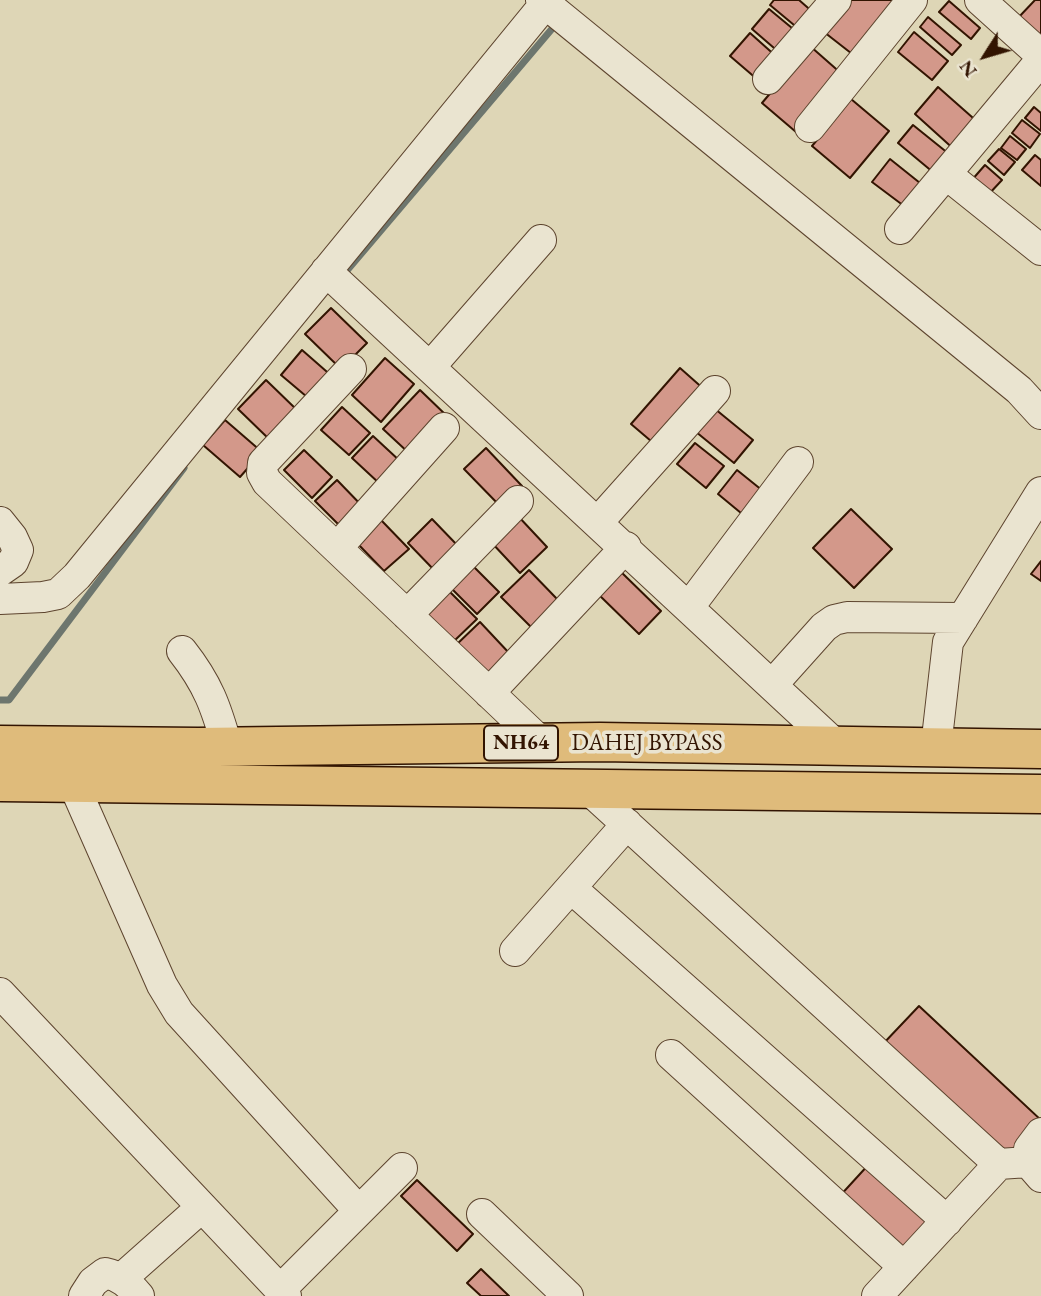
<!DOCTYPE html>
<style>
body{margin:0}
#map{position:relative;width:1041px;height:1296px;overflow:hidden;background:#ded6b6;font-family:"EB Garamond",serif}
canvas{display:block}
.north{position:absolute;left:950px;top:21px;width:70px;height:70px;-webkit-text-stroke:5px #eae4d0;paint-order:stroke;rotate:233deg;font-size:19px;font-weight:700;line-height:28px;text-align:center;color:#321401}
.north::after{content:'';display:block;margin:auto;width:24px;height:32px;background:#321401;clip-path:polygon(50% 0,100% 100%,50% 72%,0 100%)}
</style>
<div id="map">
<canvas width="1041" height="1296"></canvas>
<div class="north">N</div>
</div>
<script>
const ctx = document.querySelector('canvas').getContext('2d');
ctx.lineJoin = 'round';
function trace(path, color, width, dash) { ctx.strokeStyle = color; ctx.lineWidth = width; ctx.lineCap = dash ? 'butt' : 'round'; ctx.setLineDash(dash || []); ctx.stroke(path); }
function paint(path, color) { ctx.fillStyle = color; ctx.fill(path, 'evenodd'); }
function drawText(font, color, halo, rows, align = 'center') {
  ctx.font = font + ' "EB Garamond",serif'; ctx.lineWidth = 7; ctx.setLineDash([]); ctx.textBaseline = 'middle'; ctx.strokeStyle = halo; ctx.fillStyle = color; for (const [text, x, y, turn = 0] of rows) {
    ctx.save(); ctx.translate(x, y); ctx.rotate((+turn || 0) * Math.PI / 180); ctx.textAlign = isNaN(turn) ? turn : align; if (halo) ctx.strokeText(text, 0, 0); ctx.fillText(text, 0, 0); ctx.restore();
  }
}
const stream = new Path2D(`
 M344 274 551 30
 M0 700H9L184 468`);
const building = new Path2D(`
 M774 0H799L815 14 800 30 770 5Z
 M850 0H900L856 57 824 32Z
 M1035 0H1041V38L1018 18Z
 M949 1 980 28 971 39 939 12Z
 M769 9 798 33 781 54 752 29Z
 M928 17 961 45 952 55 920 27Z
 M914 32 948 61 932 80 898 52Z
 M750 33 778 58 758 80 730 56Z
 M810 46 843 75 796 132 762 103Z
 M938 87 981 125 957 152 915 114Z
 M851 99 889 131 850 178 812 146Z
 M1034 107 1041 113V131L1025 118Z
 M1022 120 1040 134 1030 148 1012 133Z
 M913 125 949 154 934 173 898 143Z
 M1010 136 1026 149 1017 160 1001 148Z
 M999 149 1015 162 1004 175 988 161Z
 M1035 155 1041 160V186L1022 170Z
 M890 159 925 187 908 209 872 182Z
 M985 165 1002 180 988 195 971 181Z
 M331 308 367 343 341 369 305 334Z
 M302 350 334 378 313 402 281 375Z
 M385 358 414 384 381 422 352 395Z
 M680 368 706 391 658 447 631 424Z
 M266 380 298 411 270 440 238 409Z
 M420 390 448 417 411 455 383 429Z
 M709 404 753 440 734 463 690 427Z
 M342 407 370 433 349 455 321 430Z
 M225 420 262 452 240 477 203 445Z
 M373 436 401 462 380 484 352 458Z
 M695 443 724 466 706 488 677 464Z
 M486 448 522 486 501 507 464 469Z
 M304 450 332 477 312 498 284 470Z
 M737 470 768 495 747 518 718 494Z
 M337 480 365 509 344 530 315 501Z
 M851 509 892 549 854 588 813 548Z
 M518 516 547 547 520 573 491 542Z
 M432 519 459 547 435 571 408 543Z
 M381 520 409 549 384 571 357 543Z
 M1041 561V581L1031 574Z
 M472 565 499 592 477 614 450 587Z
 M618 569 661 611 639 634 596 592Z
 M529 570 558 600 531 627 501 597Z
 M449 591 477 619 452 643 425 615Z
 M480 622 510 654 485 677 455 646Z
 M919 1006 1041 1120 1006 1160 882 1045Z
 M870 1163 930 1218 898 1253 838 1198Z
 M417 1180 473 1234 457 1251 401 1196Z
 M481 1269 509 1296H481L467 1283Z`);
const minor = new Path2D(`
 M541 0 1019 390 1041 414
 M980 0 1041 55
 M768 79 836 0
 M810 127 912 0
 M946 174 1041 250
 M900 229 1041 60
 M326 271 837 746
 M430 367 541 240
 M351 369 263 463 262 473 267 482 542 743
 M0 522 12 537 18 550 13 562 0 571
 M598 522 715 391
 M337 548 444 428
 M0 599 43 597 58 594 77 576 545 4
 M689 607 798 462
 M407 615 518 501
 M182 651C208 684 216 707 227 746
 M772 685 824 627 834 620 847 617 963 618
 M489 693 626 547
 M936 747 948 642 1041 492
 M73 783 162 985 179 1013 359 1211
 M587 788 991 1157 999 1164 1028 1162
 M571 888 947 1221
 M515 951 627 824
 M0 993 286 1296
 M671 1055 904 1267
 M1041 1177 1028 1162 1029 1149 1041 1133
 M482 1214 568 1296
 M121 1279 202 1207
 M280 1290 402 1168
 M84 1296 93 1282 105 1273C120 1276 129 1284 139 1296
 M877 1296 999 1164`);
const highway = new Path2D(`
 M0 745 198 747 600 742 1041 749
 M0 782 1041 794`);
const shields = [
 [521,743,74]
];
const shieldNames = [
 ["NH64",521,743]
];
const streetNames = [
 ["DAHEJ BYPASS",647,744]
];
trace(stream, '#6d766e', 7);
paint(building, '#d3988a');
trace(building, '#321401', 2);
trace(minor, '#5d442e', 32);
trace(highway, '#321401', 41);
trace(minor, '#eae4d0', 30);
trace(highway, '#dfbb7b', 38);
for (const [x, y, w] of shields) { const box = new Path2D(); box.roundRect(x - w / 2, y - 17.5, w, 35, 5); ctx.fillStyle = '#eae4d0'; ctx.fill(box); trace(box, '#321401', 2); }
drawText('bold 21px', '#321401', null, shieldNames);
drawText('23px', '#321401', '#eae4d0', streetNames);
</script>
